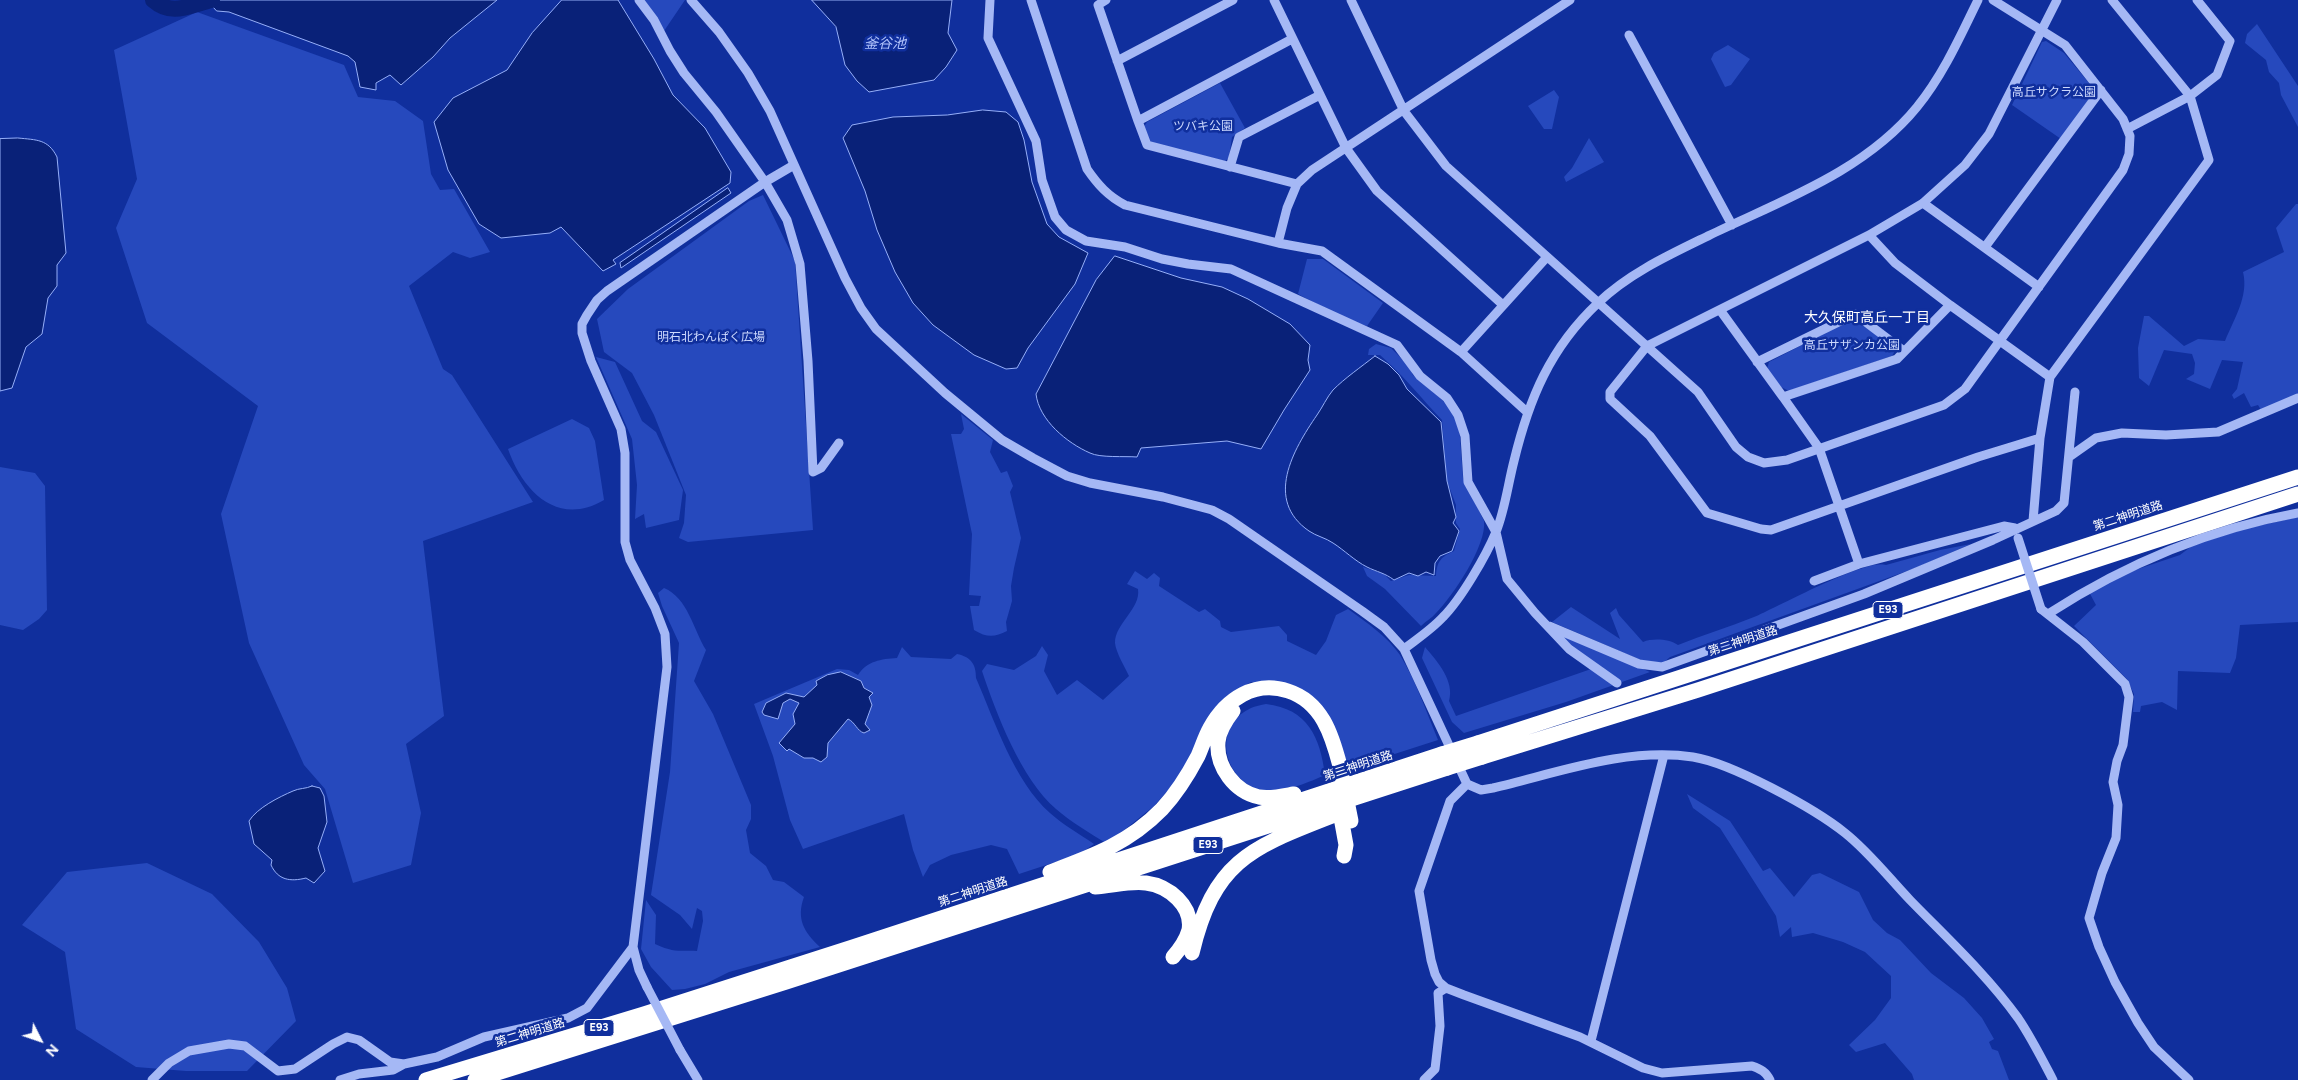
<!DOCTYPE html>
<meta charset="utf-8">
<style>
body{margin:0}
#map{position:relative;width:2298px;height:1080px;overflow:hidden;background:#102f9d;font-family:Figtree,sans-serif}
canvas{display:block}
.north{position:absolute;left:15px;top:1015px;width:50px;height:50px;-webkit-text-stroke:4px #102f9d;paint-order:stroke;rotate:131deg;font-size:14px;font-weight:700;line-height:20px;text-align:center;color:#fff}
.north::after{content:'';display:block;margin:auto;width:18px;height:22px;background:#fff;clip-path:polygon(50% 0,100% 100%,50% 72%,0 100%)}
</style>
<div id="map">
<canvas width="2298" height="1080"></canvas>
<div class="north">N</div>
</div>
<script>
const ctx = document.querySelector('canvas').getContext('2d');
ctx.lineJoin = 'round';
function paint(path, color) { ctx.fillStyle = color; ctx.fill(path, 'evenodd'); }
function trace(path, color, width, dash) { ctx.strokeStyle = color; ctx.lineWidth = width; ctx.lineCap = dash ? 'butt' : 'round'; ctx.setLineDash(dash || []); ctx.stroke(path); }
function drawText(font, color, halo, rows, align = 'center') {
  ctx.font = font + ' Figtree,"Noto Sans JP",sans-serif'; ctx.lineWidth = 5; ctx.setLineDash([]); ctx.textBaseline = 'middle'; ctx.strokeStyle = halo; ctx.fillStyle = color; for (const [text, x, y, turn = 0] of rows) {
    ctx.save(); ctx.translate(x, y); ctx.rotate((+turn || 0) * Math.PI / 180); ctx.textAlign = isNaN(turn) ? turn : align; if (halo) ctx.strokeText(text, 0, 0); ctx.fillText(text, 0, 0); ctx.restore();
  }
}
const green = new Path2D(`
 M637 0H685L664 31Z
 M197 12 344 65 358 97 395 101 423 121 431 174 440 190 454 189 490 252 470 258 453 252 409 286 443 369 452 375 533 502 423 541 444 716 406 744 421 813 411 865 353 883 325 789 304 765 249 643 221 514 258 406 147 323 116 228 137 179 114 50Z
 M2257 24 2298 86V127L2281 95 2279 83 2269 72 2266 60 2245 43 2247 34Z
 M2046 41 2064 53 2094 89 2093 93 2061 139 2012 105 2042 42Z
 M1728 45 1750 59 1731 85 1725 87 1711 59 1714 53Z
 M1220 83 1245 128 1232 137 1229 158 1225 161 1151 143 1147 138 1143 128 1147 122Z
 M1554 90 1559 97 1552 129H1544L1528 106Z
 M1589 138 1604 162 1566 182 1564 177 1572 168Z
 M763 195 795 261 813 530 688 542 679 538 684 523 686 495 654 415 632 373 604 352 597 319 628 289 749 201Z
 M2296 204H2298V395L2261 410 2258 405 2251 407 2244 393 2234 399 2232 395 2237 389 2243 362 2222 360 2210 389 2186 379 2194 374 2195 363 2192 354 2164 350 2149 386 2139 378 2138 348 2144 316H2149L2184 346 2198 339 2225 341C2234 319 2249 296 2243 272L2284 252 2276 228Z
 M1307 259H1323L1383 303 1367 326 1343 318 1298 294Z
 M1847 322C1865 321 1881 340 1895 351L1892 356 1789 391 1781 387 1767 369 1769 362Z
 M1376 344 1391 348 1408 365 1413 375 1448 405 1459 424 1463 478 1484 521C1487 545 1453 596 1436 613 1432 618 1426 621 1421 626L1385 589 1367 576 1363 567 1384 574 1391 581 1409 575 1436 576C1437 561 1441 557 1454 551L1460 529 1456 523V505L1447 481 1442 420C1421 398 1403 375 1380 355H1368L1369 349Z
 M596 357 615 362 642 421 656 432 683 490 679 520 646 528 644 514 635 519 637 485 632 439Z
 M961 414 993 440 990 452 1001 473 1007 471 1013 486 1010 492 1021 538 1014 568 1011 586 1012 601 1006 622 1007 631C995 637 987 638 974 630L970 606H979L981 596 969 595 972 534 951 434H961L964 429Z
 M572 419 589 428 595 441 604 500C558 527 523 492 508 449Z
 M0 467 35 473 45 486 47 610 39 619 23 630 0 625Z
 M2298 517V622L2240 625 2236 658 2230 673 2178 671 2177 710 2162 702 2141 706 2140 712H2133L2134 694 2127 679 2074 626 2096 605 2089 592 2114 577 2180 555 2193 545 2244 529Z
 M1971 544 1918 567 1670 657 1663 663 1643 661 1552 622 1571 607 1620 639 1610 613 1616 608 1619 615 1643 642C1653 638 1669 639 1678 645 1703 635 1729 627 1754 617 1776 608 1868 557 1886 565L1940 550Z
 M1135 571 1147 579 1154 573 1160 578 1159 586 1199 612 1205 609 1220 621 1221 627 1231 632 1279 626 1287 635V641L1316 655 1326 641 1336 615 1348 609C1366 622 1388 637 1400 655 1416 681 1426 711 1438 740L1348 769 1306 693 1290 684 1251 682 1228 695 1215 708 1179 778 1154 806 1107 844C1090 833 1071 822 1056 809 1021 779 996 713 982 671L987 664 1014 670 1036 656 1042 646 1048 655 1044 671 1057 695 1077 680 1103 700 1129 676C1125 667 1116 653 1115 643 1115 623 1141 609 1138 589L1127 584Z
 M664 588C688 598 693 629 706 650L694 681 713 714 751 805V819L746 830 750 853 766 866 773 880 784 882 804 897C796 919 804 932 820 947L729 972 705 984 685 989 672 990 651 967 641 949 646 900 656 915 655 944C675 953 677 950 697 951L703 921 702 911 697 908 692 929 680 915 651 895 670 772 679 643 662 606 658 593Z
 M1560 634 1650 672 1566 702 1464 733 1452 722 1422 658 1425 647C1437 661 1455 681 1449 701L1456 716 1594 668 1572 648Z
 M902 647 911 657 951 659 957 654C971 657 976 664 976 678 995 722 1014 781 1050 813 1063 825 1080 834 1094 844L1080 854 1019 874 1007 849 991 845 951 855 930 865 923 877 913 850 904 814 803 849 790 820 773 756 754 704 837 669 849 670 858 675C867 661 881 659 897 658Z
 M1266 704C1308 709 1320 737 1325 775 1310 782 1280 794 1263 792 1257 791 1247 785 1243 781 1219 760 1220 722 1251 708 1255 706 1261 705 1266 704Z
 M1687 794 1730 821 1763 871 1770 868 1794 897 1812 875 1820 873 1859 892 1873 920 1887 933 1900 940 1931 973 1964 998 1982 1018 1994 1039 1989 1042 1992 1049 1998 1051 2009 1080H1914L1912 1074 1885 1043 1856 1052 1849 1045 1875 1020 1891 998V976L1865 952 1843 942 1813 933 1792 937 1791 927 1780 937 1776 916 1720 828 1693 808Z
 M147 863 212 894 259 942 287 988 296 1021 247 1071H186L136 1067 76 1029 65 952 22 925 67 872Z`);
const water = new Path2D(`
 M207 0H497L450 38 433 57 401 85 390 75 376 83V90L360 87 355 62 348 56 229 12 217 11Z
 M562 0H618L654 59 673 95 705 128 731 172 730 183 613 260 616 264 603 271 561 227 550 233 501 238 479 224 448 170 434 122 453 98 507 70 532 33Z
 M812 0H952L948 33 957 50 946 67 934 80 869 92 857 81 845 65 836 27Z
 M983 110 1006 112 1018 122 1024 140 1032 182 1047 224 1059 237 1088 253 1075 284 1028 348 1017 368 1006 369 974 355 933 325 913 303 895 272 877 230 865 191 843 138 852 125 893 117 947 115Z
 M18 138C37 140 48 139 57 157L66 253 57 265V286L48 298 42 334 26 347 12 388 0 391V139Z
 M728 188 731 193 621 268 620 263Z
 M1115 256 1181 278 1222 287 1248 299 1290 324 1310 345 1308 360 1310 370 1284 410 1261 449 1227 441 1141 448 1137 457C1125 456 1100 458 1090 453 1067 443 1039 420 1036 394L1096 280Z
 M1375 356 1388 364 1399 375 1407 389 1441 422 1447 481 1456 517 1453 523 1459 531 1452 551 1440 556 1435 563 1434 575 1426 572 1418 576 1409 573 1394 580C1385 573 1377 572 1367 567 1355 561 1344 550 1333 543 1326 538 1316 536 1309 531 1264 500 1293 450 1317 415 1322 408 1327 397 1333 390 1345 378 1361 367 1375 356Z
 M841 672 861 681 864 688 873 693 869 697 872 705 865 724 870 730 864 733C857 731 855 722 848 719L828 743 827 757 821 762 813 758H804L789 749 787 751 779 743 795 724 793 714 799 703 790 699 783 703 778 719 764 715 762 712 766 703 786 693 804 697 817 685 816 681 827 675Z
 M312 786 320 788 324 796 327 822 318 848 325 871 314 883 306 878C290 882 278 880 271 865L272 860 254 844 249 821C257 808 279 797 293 791 299 788 306 789 312 786Z`);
const river = new Path2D(`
 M153 0C172 17 190 5 212 0`);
const minor = new Path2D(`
 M639 0 654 20 670 51 684 73 716 112 765 182 787 220 800 264 808 361 813 472 821 468 839 443
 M691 0 719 32 748 73 770 111 845 278 861 308 876 329 945 393 1002 440 1033 458 1067 476 1090 483 1163 497 1212 510 1229 519 1362 611 1384 627 1404 649 1467 784 1481 790 1493 788C1557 773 1626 747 1693 757 1731 763 1814 808 1845 833 1869 852 1889 878 1910 900 1947 938 1987 975 2018 1018 2031 1037 2042 1059 2053 1080
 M990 0 988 38 1036 141 1042 180 1055 217 1066 230 1086 241 1125 247 1162 259 1188 264 1231 269 1397 345 1420 376 1447 398 1458 415 1465 436 1468 482 1496 532 1507 579 1535 613 1569 649 1617 683
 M1031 0 1087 169C1098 185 1108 196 1125 205L1278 243 1322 251 1461 352 1527 412
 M1106 0 1098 5 1138 121 1292 39
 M1274 0 1346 148 1377 191 1503 305
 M1351 0 1404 111 1446 166 1698 392 1736 447 1748 457 1764 463 1787 460 1944 405 1965 389 2123 170 2129 154 2130 136 2123 119 2065 45 1993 0
 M1629 35 1732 225
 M1117 61 1233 0
 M1138 121 1147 145 1297 184
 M2127 129 2190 96 2217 75 2230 41 2197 0
 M1230 167 1239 137 1320 95
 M1923 203 2039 287
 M1278 243 1287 208 1297 184 1312 170 1570 0
 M1985 247 2101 90
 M1950 305 2050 377
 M1720 310 1783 397 1897 359 1950 305 1895 263 1869 235
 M1461 352 1547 257
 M1757 362 1855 314 1904 351
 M1783 397 1819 448 1859 564
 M2040 438 1978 457 1771 530 1761 529 1707 513 1650 436 1610 399V392L1647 346 1869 235 1923 203 1965 165 1989 134 2057 0
 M2069 457 2096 438 2122 433 2166 435 2218 432 2298 398
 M2033 521 2040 438 2050 377 2209 160 2190 96 2112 0
 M1814 581 1859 564 2004 526 2015 528
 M2041 609 2083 642 2125 684 2129 697 2123 745 2117 761 2113 782 2118 805 2116 838 2102 873 2089 918 2099 947 2115 982 2138 1023 2154 1047 2189 1080
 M2048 614C2124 565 2209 529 2298 513
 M1549 626 1639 664 1662 667 1864 594 1993 540 2056 511 2064 503 2075 392
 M1404 649C1417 639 1432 629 1443 617 1461 599 1486 556 1496 532 1505 510 1508 484 1514 461 1529 399 1550 348 1598 303 1629 273 1671 254 1710 235 1783 200 1865 171 1917 107 1943 75 1960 37 1978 0
 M1467 784 1450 801 1419 891 1431 960 1435 974 1439 982 1446 988 1464 995 1580 1037 1643 1068 1662 1073 1752 1066C1761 1069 1766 1072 1770 1080
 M647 987 639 970 633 947 667 667 665 634 655 608 630 560 625 542V453L621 429 591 361 582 333V324L587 315 597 300 607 291 765 182 794 165
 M1591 1041 1664 755
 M680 1050 698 1080
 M152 1080 169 1063 189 1051 229 1044 245 1046 278 1071 295 1069 333 1044 347 1037 359 1040 390 1062 404 1064
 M340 1080 359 1074 393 1070 404 1064 437 1057 484 1037 568 1018 587 1008 633 947
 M1424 1080 1435 1069 1440 1026 1438 993 1446 988`);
const highway = new Path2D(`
 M1233 711C1226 720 1219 730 1218 742 1216 767 1235 792 1259 797 1271 799 1283 796 1294 794
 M1478 743 2298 477
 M1482 757 1698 690 2298 494
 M1342 823 1346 845 1344 856
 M1050 872C1093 856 1129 843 1162 809 1176 794 1188 775 1198 756 1202 747 1205 737 1210 728 1226 699 1255 680 1288 691 1322 702 1332 735 1340 766
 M1095 887C1112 886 1129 881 1146 883 1169 886 1193 906 1189 930 1186 941 1180 949 1173 957
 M1192 953C1215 855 1257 846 1342 812
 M426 1080 644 1014 853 947 1442 754
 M475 1080 786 982 1447 768`);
const minorBridge = new Path2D(`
 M2018 538 2041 609
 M647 987 680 1050`);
const highwayBridge = new Path2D(`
 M1442 754 1478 743
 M1340 766 1351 821
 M1447 768 1482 757`);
const shields = [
 [1888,610,30],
 [1208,845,30],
 [599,1028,30]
];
const shieldNames = [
 ["E93",1888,610],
 ["E93",1208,845],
 ["E93",599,1028]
];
const parkNames = [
 ["高丘サクラ公園",2054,92],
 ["ツバキ公園",1203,126],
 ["明石北わんぱく広場",711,337],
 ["高丘サザンカ公園",1852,345]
];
const streetNames = [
 ["第二神明道路",2128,516,-18],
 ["第二神明道路",1743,641,-18],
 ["第二神明道路",1358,766,-18],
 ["第二神明道路",973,892,-18],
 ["第二神明道路",530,1033,-17]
];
const waterNames = [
 ["釜谷池",885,44]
];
const neighbourhoodNames = [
 ["大久保町高丘一丁目",1867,318]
];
paint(green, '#2649bd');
paint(water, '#092178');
trace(water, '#96aff8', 1);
trace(river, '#092178', 16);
trace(minor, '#a5b8f5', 9);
trace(highway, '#fff', 15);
trace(minorBridge, '#a5b8f5', 9);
trace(highwayBridge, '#fff', 15);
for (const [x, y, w] of shields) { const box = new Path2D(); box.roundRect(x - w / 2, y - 8.5, w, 17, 4); ctx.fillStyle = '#102f9d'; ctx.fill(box); trace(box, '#fff', 1); }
drawText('bold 11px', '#fff', null, shieldNames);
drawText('12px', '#cdd9fe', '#102f9d', parkNames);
drawText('12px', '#fff', '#102f9d', streetNames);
drawText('italic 14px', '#b1c3fb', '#102f9d', waterNames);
drawText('14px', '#fff', '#102f9d', neighbourhoodNames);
</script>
